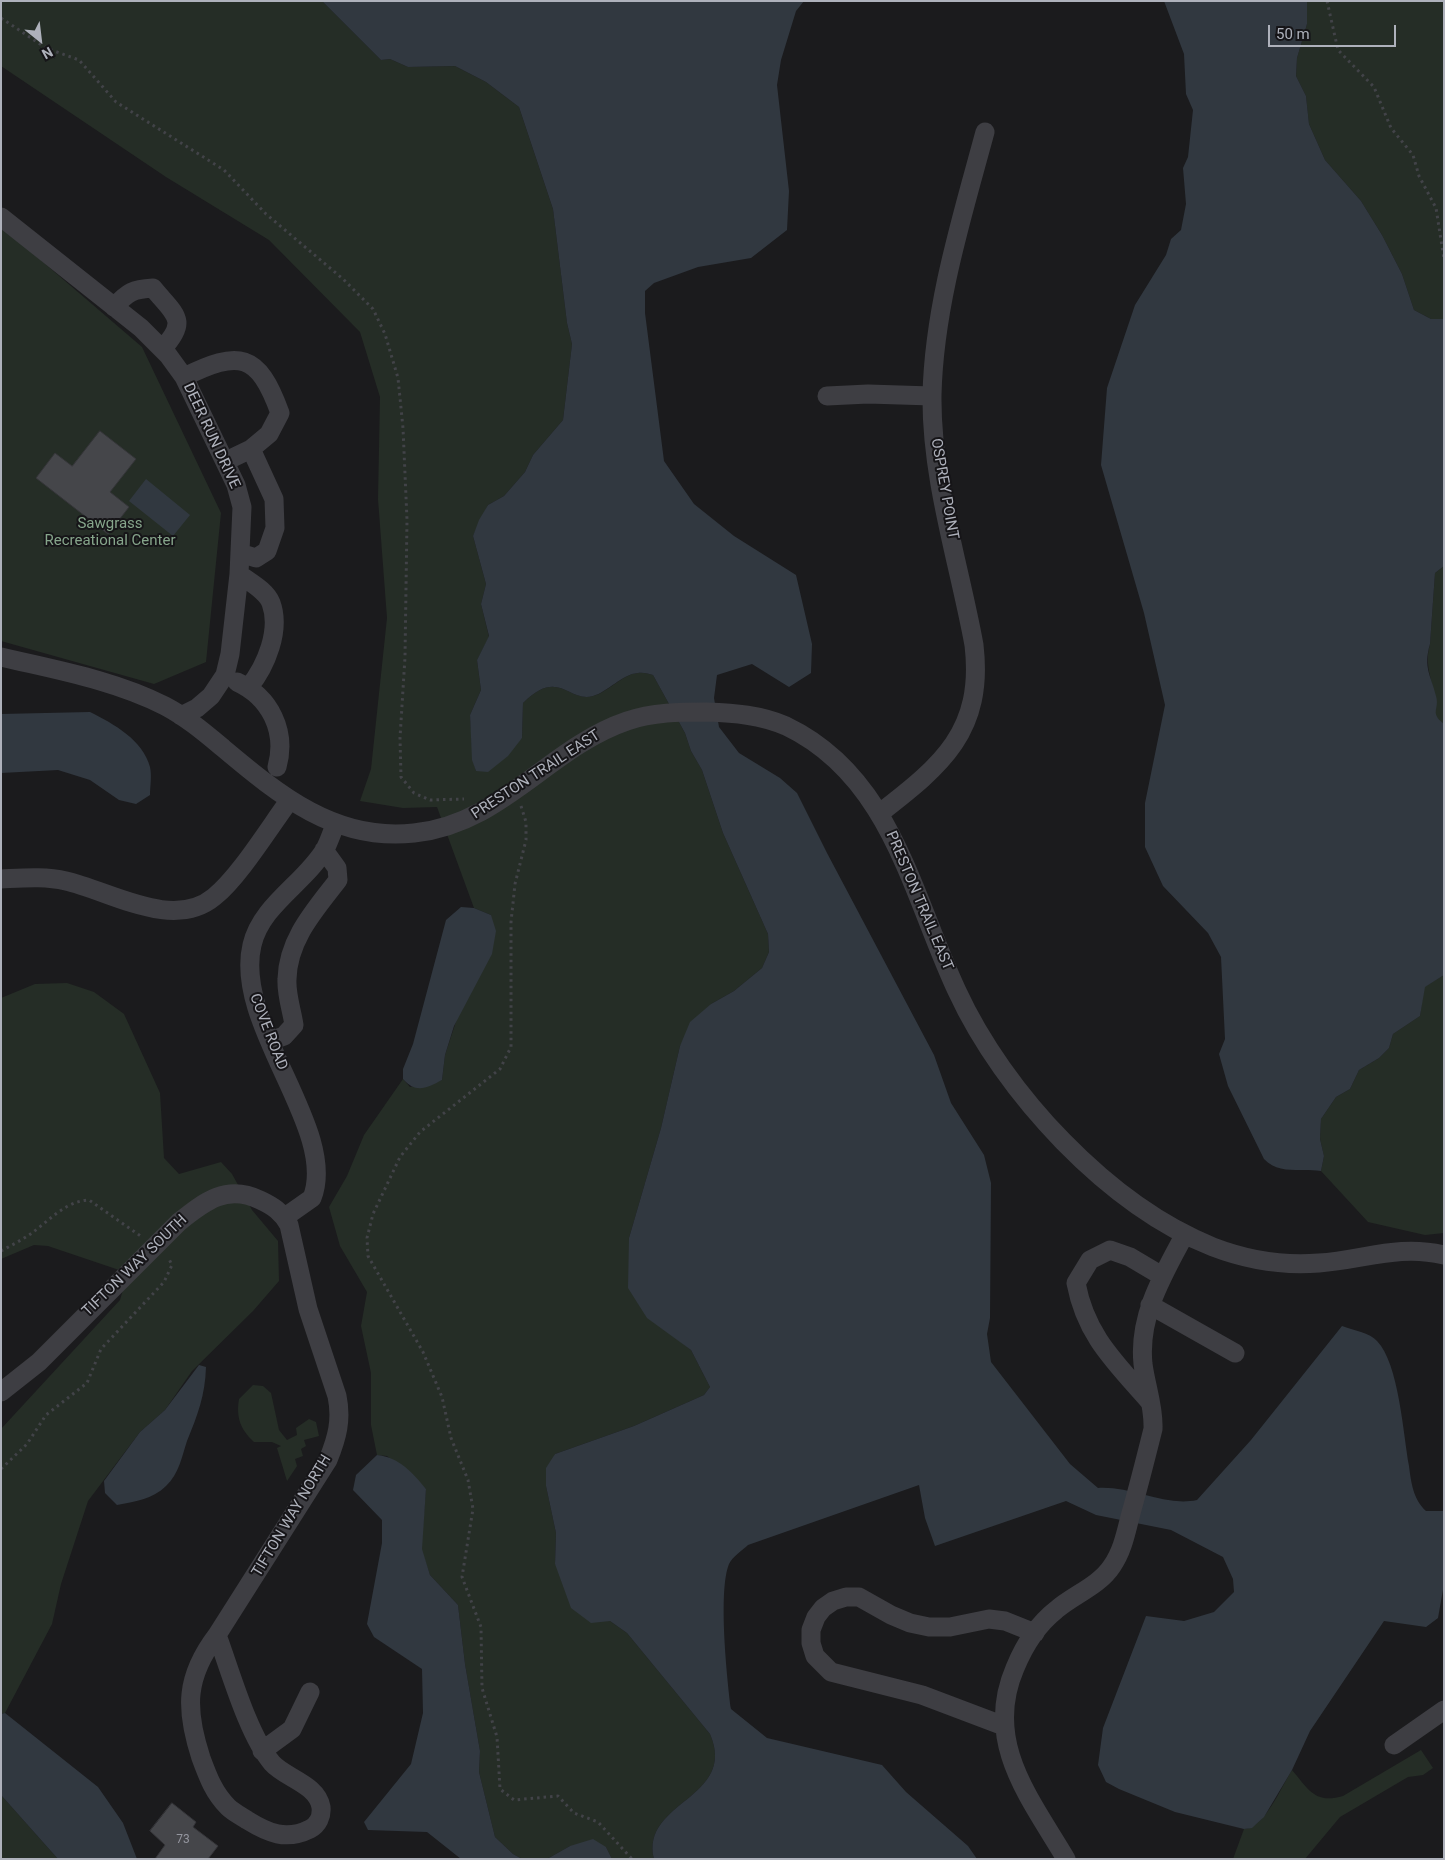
<!DOCTYPE html>
<style>
body{margin:0}
#map{position:relative;width:1445px;height:1860px;overflow:hidden;background:#1b1b1d;font-family:Roboto,sans-serif}
canvas{display:block}
.frame{position:absolute;inset:0;border:2px solid #aeb1bb;pointer-events:none}
.north{position:absolute;left:15px;top:15px;width:50px;height:50px;-webkit-text-stroke:4px #161518;paint-order:stroke;rotate:151deg;font-size:14px;font-weight:700;line-height:20px;text-align:center;color:#aeb1bb}
.north::after{content:'';display:block;margin:auto;width:18px;height:22px;background:#aeb1bb;clip-path:polygon(50% 0,100% 100%,50% 72%,0 100%)}
.scale{position:absolute;left:1268px;top:25px;width:128px;height:22px;box-sizing:border-box;border:2px solid #aeb1bb;border-top:0;padding-left:6px;font-size:15px;line-height:18px;white-space:nowrap;color:#aeb1bb;-webkit-text-stroke:4px #161518;paint-order:stroke}
</style>
<div id="map">
<canvas width="1445" height="1860"></canvas>
<div class="frame"></div>
<div class="north">N</div>
<div class="scale">50 m</div>
</div>
<script>
const ctx = document.querySelector('canvas').getContext('2d');
ctx.lineJoin = 'round';
function paint(path, color) { ctx.fillStyle = color; ctx.fill(path, 'evenodd'); }
function trace(path, color, width, dash) { ctx.strokeStyle = color; ctx.lineWidth = width; ctx.lineCap = dash ? 'butt' : 'round'; ctx.setLineDash(dash || []); ctx.stroke(path); }
function drawText(font, color, halo, rows, align = 'center') {
  ctx.font = font + ' Roboto,sans-serif'; ctx.lineWidth = 4; ctx.setLineDash([]); ctx.textBaseline = 'middle'; ctx.strokeStyle = halo; ctx.fillStyle = color; for (const [text, x, y, turn = 0] of rows) {
    ctx.save(); ctx.translate(x, y); ctx.rotate((+turn || 0) * Math.PI / 180); ctx.textAlign = isNaN(turn) ? turn : align; if (halo) ctx.strokeText(text, 0, 0); ctx.fillText(text, 0, 0); ctx.restore();
  }
}
const green = new Path2D(`
 M1 1H322L381 60 390 59 408 67 455 66 486 82 519 107 553 209 567 323 572 344 563 420 533 455 525 472 504 496 488 505 473 536 486 584 481 604 489 637 477 660 481 690 470 715 473 760 476 771 522 738 523 703C559 667 568 703 593 696 609 692 622 674 638 673 643 672 649 674 653 675L685 733 691 751 702 770 723 833 768 934 769 952 762 968 734 991 711 1004 680 1046 661 1128 629 1238 671 1334 691 1350 710 1387 704 1395 634 1426 555 1454 546 1486 556 1533 555 1564 610 1621 627 1633 710 1734C738 1799 640 1801 654 1859H612L606 1847 570 1846 547 1859H522L513 1854 495 1837 479 1772 480 1751 465 1664 458 1605 430 1575 421 1549 426 1489 387 1456 377 1455 371 1425V1373L361 1326 367 1292 340 1246 329 1207 347 1176 364 1135 403 1079 410 1087 442 1080 445 1055 491 915 474 908 437 807 403 808 360 801 371 769 387 618 378 499 380 397 360 332 269 240 166 177 1 66Z
 M1307 1H1444V319H1431L1414 310 1402 274 1382 235 1361 201 1325 160 1309 124 1306 96 1296 76 1297 58 1307 24Z
 M1 226 142 347 221 513 206 662 154 684 1 641Z
 M1444 566V724L1438 721 1434 714C1439 689 1422 671 1430 644L1435 573Z
 M1444 975V1233L1425 1235 1368 1222 1321 1171 1324 1156 1320 1139 1321 1119 1336 1097 1350 1089 1359 1070 1379 1058 1389 1048 1393 1034 1420 1016 1424 987Z
 M67 983 94 992 124 1014 160 1093 164 1158 179 1174 221 1162 232 1174 252 1210 278 1241 279 1281 253 1311 192 1371 165 1410 140 1432 88 1501 61 1584 52 1624 5 1713 1 1714V1429L120 1300 128 1273 48 1246 34 1245 1 1259V998L35 984Z
 M253 1385 263 1386 271 1393 279 1430 287 1440 297 1435 296 1428 309 1419 316 1422 319 1436 304 1440 306 1446 301 1449 303 1456 295 1459 297 1466 287 1481 277 1448 281 1446 272 1442H254C240 1429 236 1417 239 1399Z
 M1421 1750 1433 1768 1423 1775 1408 1777 1340 1817 1305 1859H1233L1244 1829C1265 1828 1281 1787 1292 1770 1309 1790 1315 1804 1343 1796Z
 M1 1795 58 1859H1Z`);
const water = new Path2D(`
 M322 1H804L796 11 781 60 777 85 789 191 787 230 751 258 698 267 654 283 645 291V313L664 461 694 504 734 536 796 575 812 644 811 673 789 687 752 664 717 675 714 698 719 727 739 753 780 778 797 793 827 853 934 1055 951 1103 984 1155 991 1183 990 1318 987 1334 991 1362 1070 1464 1098 1488C1132 1486 1165 1507 1197 1500L1251 1440 1342 1326C1353 1330 1370 1333 1377 1341 1399 1364 1403 1433 1409 1466 1411 1482 1413 1499 1426 1511H1444V1584L1438 1618 1426 1627 1384 1621 1310 1731 1292 1770 1264 1817 1252 1828 1244 1829 1175 1812 1119 1789 1106 1782 1098 1765 1103 1728 1146 1616 1184 1621 1214 1612 1234 1592 1233 1579 1223 1557 1171 1530 1096 1515 1066 1501 935 1546 925 1518 919 1485 748 1545C743 1550 732 1557 729 1564 718 1591 727 1678 731 1709L767 1738 882 1765 906 1792 968 1846 977 1859H654C640 1801 738 1799 710 1734L627 1633 610 1621 591 1623 571 1608 555 1564 556 1533 546 1486V1468L555 1454 634 1426 704 1395 710 1387 691 1350 647 1318 628 1288 629 1238 661 1128 680 1046 690 1022 711 1004 734 991 762 968 769 952 768 934 723 833 702 770 691 751 685 733 653 675C649 674 643 672 638 673 622 674 608 692 593 696 568 703 559 667 523 703L522 738 508 756 488 772 476 771 472 760 470 715 481 690 477 660 489 636 481 604 486 584 473 536 479 520 488 505 504 496 525 472 533 455 563 420 572 344 567 323 553 209 519 107 486 82 455 66 408 67 390 59 381 60Z
 M1164 1H1307V24L1297 58 1296 76 1306 96 1309 124 1325 160 1361 201 1382 235 1402 274 1414 310 1431 319H1444V566L1435 573 1430 644C1423 668 1431 675 1436 696 1440 710 1429 712 1444 724V975L1425 987 1420 1016 1393 1034 1389 1048 1379 1058 1359 1070 1350 1089 1336 1097 1321 1119 1320 1139 1324 1156 1321 1171C1301 1168 1279 1175 1264 1159L1228 1086 1219 1054 1225 1039 1221 957 1208 933 1163 886 1145 847V803L1165 705 1144 613 1101 465 1107 388 1135 305 1166 255 1171 239 1181 230 1186 204 1183 168 1188 157 1193 110 1186 94 1184 54Z
 M146 479 190 515 173 536 129 501Z
 M90 712C114 724 143 740 150 767 152 776 150 787 150 795L136 804 119 800 90 780 58 770 1 773V714Z
 M461 907 474 908 491 915 496 931 492 954 454 1026 445 1055 442 1080C427 1088 416 1094 403 1079V1069L413 1044 446 920Z
 M199 1365 206 1367C205 1396 198 1414 187 1441 182 1456 179 1474 166 1486 153 1499 134 1502 117 1505L105 1493 104 1481 140 1432 165 1410Z
 M377 1455C399 1457 413 1473 426 1489L422 1549 430 1575 458 1605 465 1664 480 1751 479 1772 495 1837 513 1854 522 1859H461L427 1832 368 1830 364 1822 411 1764 423 1713 422 1669 374 1637 367 1624 382 1543V1520L353 1490 356 1475Z
 M5 1713 98 1787 123 1823 137 1859H58L1 1795V1714Z
 M593 1839 606 1847 612 1859H547L570 1846Z`);
const building = new Path2D(`
 M100 431 136 459 110 492 129 507 108 534 36 478 55 453 72 466Z
 M172 1803 196 1822 193 1827 218 1846 208 1859H155L165 1845 150 1831Z`);
const path = new Path2D(`
 M1327 1 1338 50 1374 87 1391 128 1413 155 1419 176 1436 208 1444 259
 M1 18 46 48 79 60 116 102 224 170 266 214 343 279 373 309 385 334 398 378 403 428 407 520 405 657 400 738 401 777 414 793 430 800 464 799
 M521 806 526 822V840L515 884 511 922V1047L500 1069 420 1132 400 1157 373 1214 367 1238 368 1256 423 1352 442 1397 451 1438 468 1480 473 1509 462 1577 481 1627 482 1688 497 1737 500 1789 514 1800 558 1796 574 1813 598 1822 632 1859
 M1 1251C10 1246 20 1241 29 1235 48 1222 65 1201 89 1200L142 1237
 M1 1469 27 1444 46 1415 87 1383 101 1349 164 1282 172 1265 168 1257`);
const minor = new Path2D(`
 M1 217 141 328 168 355 184 377 236 485 242 507 239 574 230 654 225 675 211 696 197 708 181 716
 M114 307C128 292 133 289 153 288 174 314 190 320 162 349
 M184 377C239 350 258 352 280 413L269 434 251 449 226 461
 M827 396 868 394 932 396
 M240 553 256 558 267 551 275 528 274 499 251 449
 M239 574C249 582 266 590 271 603 281 630 266 666 249 687
 M1 657C56 670 114 680 165 706 186 717 205 733 223 748 279 795 336 842 414 833 502 824 548 748 627 721 653 712 680 712 707 712 734 713 761 715 786 726 891 776 912 895 957 991 1004 1093 1108 1205 1213 1247 1247 1260 1283 1266 1319 1263 1364 1260 1398 1244 1444 1255
 M237 682C270 697 287 731 277 767
 M880 813C942 765 984 731 974 645 959 563 931 479 932 395 934 306 962 217 985 132
 M1 879C23 878 45 876 66 881 110 891 173 931 214 897 239 877 269 828 289 801
 M270 1041 284 1036 294 1025C292 1011 286 994 287 979 288 939 315 910 338 880L337 868 324 850
 M285 1217 312 1198C339 1130 233 1025 252 945 261 905 305 883 325 849 329 842 332 832 335 825
 M1150 1305 1235 1353
 M1 1392 39 1362 179 1222C205 1201 227 1184 260 1200 273 1206 282 1212 289 1225L308 1309 337 1396C342 1420 337 1438 328 1460L217 1635
 M1149 1401C1115 1362 1086 1336 1076 1283L1090 1260 1110 1250 1130 1257 1162 1276
 M217 1635C230 1670 248 1735 272 1763 285 1778 317 1784 321 1807 322 1816 318 1825 310 1829 286 1841 268 1833 247 1820 241 1816 233 1812 228 1807 214 1793 208 1777 201 1758 185 1709 185 1677 217 1635Z
 M1004 1726 922 1695 831 1672 815 1656 811 1643V1630L816 1617 823 1608 833 1601 846 1597H859L891 1615 910 1623 929 1627H950L989 1619 1005 1621 1035 1633
 M1394 1745 1444 1710
 M262 1751 292 1729 310 1692
 M1066 1859C1030 1798 983 1742 1015 1668 1024 1646 1037 1625 1056 1610 1073 1595 1099 1586 1112 1566 1123 1550 1126 1532 1131 1513 1139 1485 1146 1457 1153 1429 1154 1406 1146 1387 1143 1364 1138 1316 1163 1275 1185 1234`);
const numberNames = [
 ["73",183,1840]
];
const streetNames = [
 ["DEER RUN DRIVE",211,436,65],
 ["OSPREY POINT",944,489,80],
 ["PRESTON TRAIL EAST",536,775,-33],
 ["PRESTON TRAIL EAST",919,901,67],
 ["COVE ROAD",268,1032,69],
 ["TIFTON WAY SOUTH",135,1266,-44],
 ["TIFTON WAY NORTH",292,1516,-59]
];
const parkNames = [
 ["Sawgrass",110,524],
 ["Recreational Center",110,541]
];
paint(green, '#252d26');
paint(water, '#313840');
paint(building, '#45464a');
trace(building, '#353539', 1);
trace(path, '#424348', 3, [2.5, 4]);
trace(minor, '#3e3e43', 19);
drawText('12px', '#94969f', null, numberNames);
drawText('15px', '#aeb1bb', '#161518', streetNames);
drawText('15px', '#86a58b', '#161518', parkNames);
</script>
